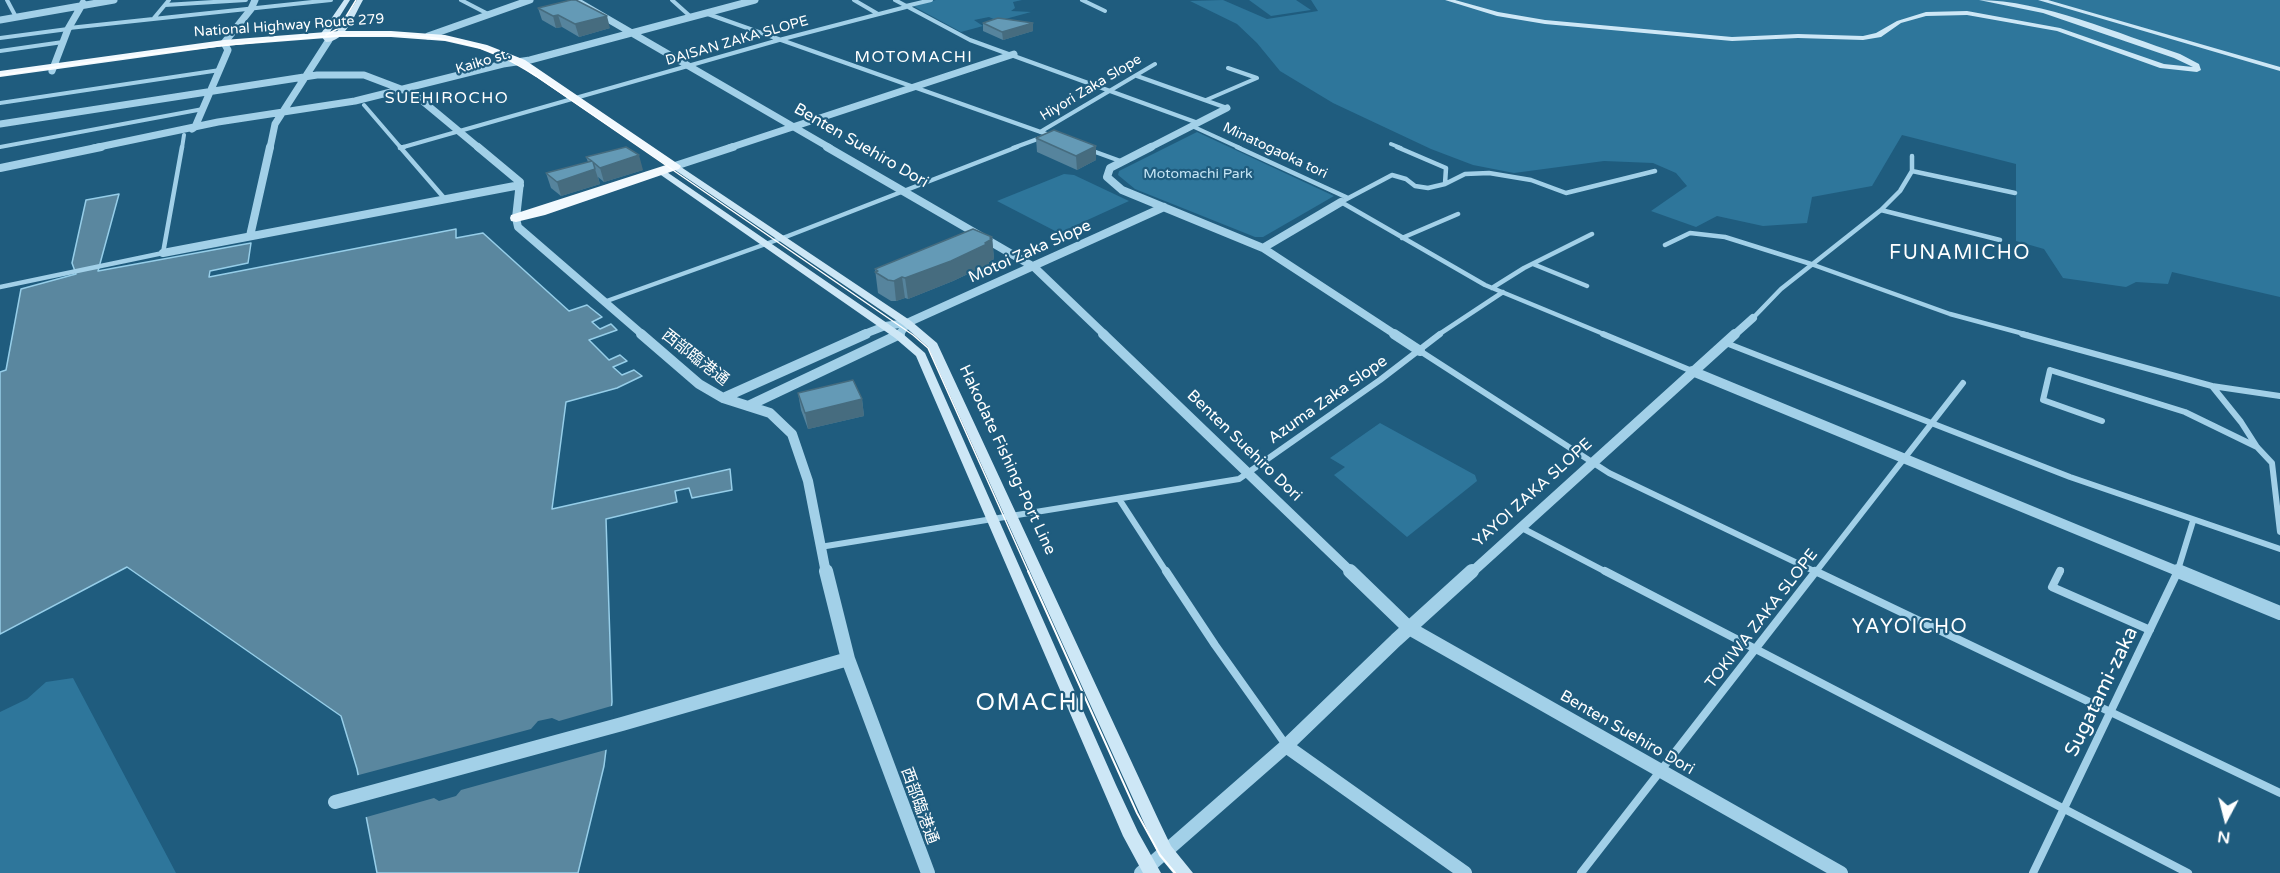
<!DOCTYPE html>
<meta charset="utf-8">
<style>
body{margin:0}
#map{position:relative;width:2280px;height:873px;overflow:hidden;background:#1f5c7e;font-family:"Varela Round",sans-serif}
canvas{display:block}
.north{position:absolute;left:2196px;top:789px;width:60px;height:60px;-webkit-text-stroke:4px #1f5c7e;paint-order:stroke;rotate:187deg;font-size:16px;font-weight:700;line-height:24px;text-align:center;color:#fff}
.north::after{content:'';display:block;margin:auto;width:21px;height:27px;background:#fff;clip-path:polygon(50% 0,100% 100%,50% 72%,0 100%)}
</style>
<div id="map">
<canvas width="2280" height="873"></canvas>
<div class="north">N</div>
</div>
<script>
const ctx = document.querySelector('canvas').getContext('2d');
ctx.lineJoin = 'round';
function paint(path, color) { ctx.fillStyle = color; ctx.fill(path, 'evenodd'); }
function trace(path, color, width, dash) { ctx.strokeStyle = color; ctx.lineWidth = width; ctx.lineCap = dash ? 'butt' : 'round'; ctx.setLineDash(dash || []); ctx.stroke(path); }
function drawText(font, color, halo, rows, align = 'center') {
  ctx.font = font + ' "Varela Round","Noto Sans JP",sans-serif'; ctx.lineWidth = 4.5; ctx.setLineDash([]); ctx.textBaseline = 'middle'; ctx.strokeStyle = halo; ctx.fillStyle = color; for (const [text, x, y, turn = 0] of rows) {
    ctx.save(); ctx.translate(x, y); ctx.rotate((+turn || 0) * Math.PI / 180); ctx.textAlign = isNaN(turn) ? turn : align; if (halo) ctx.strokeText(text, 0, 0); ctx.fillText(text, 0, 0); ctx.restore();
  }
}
const green = new Path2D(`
 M936 0H1022L1013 2 1015 8 1011 11 1031 12 998 21 989 17 974 20 983 26 961 32 913 6Z
 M1223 0 1267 19 1318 11 1311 0H2280V297L2172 272 2168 284 2136 282 2126 287 2063 278 2044 249 2016 241V164L1902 135 1872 186 1812 197 1807 223 1763 226 1717 216 1696 227 1651 211 1687 186 1676 173 1653 163 1604 161 1514 173 1473 165 1431 149 1333 103 1280 71 1257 43 1237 24 1190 1Z
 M1249 0H1296L1311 10 1271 16Z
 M1197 132 1334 196 1263 237H1255L1135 189 1118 175 1119 171Z
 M1064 174 1074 175 1129 201 1059 233 997 201Z
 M1380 423 1475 475 1477 481 1407 537 1334 475 1345 467 1330 458Z
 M73 678 176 873H0V712L27 699 46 682Z`);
const water = new Path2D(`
 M119 194 98 271 251 243 248 263 210 271 209 277 456 229V238L483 233 569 311 587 305 602 317 592 322 600 329 611 324 617 330 589 340 609 360 620 355 627 361 613 367 622 375 634 370 642 376 617 388 566 402 552 509 730 469 732 490 692 498 689 488 675 491 677 502 606 519 612 702 604 766 578 873H377L357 769 341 716 127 567 0 634V372L6 370 21 289 76 274 72 263 86 200Z`);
const pier = new Path2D(`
 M615 705 609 749 461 790 456 796 439 801 434 798 363 818 355 776 531 729 538 721 552 718 559 721Z`);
const minorFar3 = new Path2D(`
 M7 0 16 17
 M461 0 490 15
 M672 0 691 17
 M854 0 878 14
 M895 0 970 40 1198 123
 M1082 0 1105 11
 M165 5 246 0
 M906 6 931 0
 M705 13 1052 136
 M154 18 169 0
 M69 28 331 0
 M0 38 68 29
 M0 51 63 42
 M1137 76 1227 108
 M1206 100 1257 78 1228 68
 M0 103 220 70
 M364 105 401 148
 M1192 126 1240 148
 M1040 132 1155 64
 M1391 144 1401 148
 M0 147 203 109
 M182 148 184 135
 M400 148 779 40 906 7
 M1013 148 1043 137`);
const minorFar2 = new Path2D(`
 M400 147 445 199
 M1237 147 1348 198
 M1397 147 1446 168 1445 184
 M400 148 404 147
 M1090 150 1123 162
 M1912 171 2015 193
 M1341 202 1485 285 1606 335
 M1341 202 1392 175 1406 179 1415 186 1428 188 1445 184 1465 174 1489 173 1531 180 1566 193 1655 171
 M1881 210 2000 240
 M1402 238 1458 214
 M1665 245 1690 233 1725 237 1811 264 1950 314 2028 335
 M1533 264 1587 286
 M0 287 163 253 182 147
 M1492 288 1524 268 1592 234
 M604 302 788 236 1017 147
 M1753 318 1781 289 1881 210 1900 191 1912 171V156
 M1438 335 1503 292`);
const minorFar1 = new Path2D(`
 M1603 334 1692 371
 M2022 334 2212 386 2241 422 2257 447 2272 463 2280 532
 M1726 343 2070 477 2280 549
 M1420 351 1609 473 1818 573
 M2212 386 2280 396
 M2102 421 2043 400 2050 370 2185 412 2257 447
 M1119 499 1167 573
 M1520 527 1608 573
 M820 547 1239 479 1380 380 1440 334
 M1815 573 1963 383
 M2060 573 2061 570
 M2177 573 2193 521`);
const minor = new Path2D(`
 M1166 571 1215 645 1286 745
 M1605 571 2188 873
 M1815 571 2280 793
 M2060 571 2052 587 2150 630
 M1581 873 1816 571
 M2033 873 2178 571`);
const tertiaryFar3 = new Path2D(`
 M575 0 830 148
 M0 20 114 0
 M428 36 530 0
 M52 71 68 29 83 3
 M0 124 317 75H364L414 94 479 148
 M192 129 195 127 228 50 224 43 251 9 255 0
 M94 148 218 122 355 101 503 64 530 60 755 0
 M270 148 275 124 329 40
 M729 148 1014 54
 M1149 148 1227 108`);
const tertiaryFar2 = new Path2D(`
 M478 147 520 182 516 218 518 227 643 335
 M827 147 1034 267 1105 335
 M1151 147 1110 168 1107 177 1122 190 1263 248 1341 202
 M675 166 733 147
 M0 168 101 147
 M250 236 270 147
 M1263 248 1396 335
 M163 253 520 185
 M862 335 885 326 907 323 1164 207
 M899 335 904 328
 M1734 335 1753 318`);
const tertiaryFar1 = new Path2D(`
 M641 334 699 384 723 398 770 413 792 434 808 481 826 573
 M1103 334 1352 573
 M1394 334 1420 351
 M1692 371 2182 573
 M723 398 866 334
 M748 406 900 334
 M1471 573 1735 334`);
const tertiary = new Path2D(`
 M826 571 848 659 928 873
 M1350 571 1409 628 1841 873
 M2178 571 2280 613
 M1286 746 1465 873
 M335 802 622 724 848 659
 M1141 873 1286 746 1396 640 1472 571`);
const secondary = new Path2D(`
 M344 0H350L328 35 330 37 336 33 357 0H363C355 14 345 42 326 42L320 35Z
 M1445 0H1455L1498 12 1545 20 1732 37 1798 34 1863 36 1876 33 1897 21 1926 12 1967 11 2060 28 2164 64 2193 67 2174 58 2043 13 1979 0C2042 0 2119 34 2180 54L2199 64 2201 70 2197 72 2160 68 2057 31 1967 15 1926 16 1901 23 1881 37 1863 40 1798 38 1732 41 1545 24 1497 16Z
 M2038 0H2048L2280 67V71Z
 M675 163 911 321 937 343 1159 821 1171 846 1193 873H1173L1159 856 928 347 903 325 672 168V164Z
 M661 168 903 334 925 353 1116 785 1138 832 1161 873H1143L1123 836 916 356 895 338 658 173 657 171Z`);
const trunk = new Path2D(`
 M339 31H391L445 35 487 45 525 60 681 166 679 169 545 215 516 222 511 221 510 218 511 215 666 165 517 64 480 49 445 41 391 37H339L224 46 0 77V71L224 40Z`);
const tramFar1 = new Path2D(`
 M326 35 339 28 356 0
 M0 75C93 62 186 48 280 40 343 35 408 29 470 45 494 51 515 63 536 76L913 335 928 348 1029 573`);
const tram = new Path2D(`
 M1028 571 1137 813 1160 855 1175 873`);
const wall = new Path2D(`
 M538 8 610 28 579 37 562 27 556 28 542 20Z
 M983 23 1033 31 1003 40 983 31Z
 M1036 138 1096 146V160L1077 170 1037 152Z
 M586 157 643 170 604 182 598 177 600 184 561 196 551 188 546 173 588 162Z
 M992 237 994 259 989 262V264L953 281 908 299 905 298 896 301H891L878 293 875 269Z
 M798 393 862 399 864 416 808 429 801 410Z`);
const shadedWall = new Path2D(`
 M558 15 562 27 556 28 553 16Z
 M607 16 610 28 579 37 575 24Z
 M1033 23V31L1003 40 1002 32Z
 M1096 146V160L1077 170 1076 156Z
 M639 155 643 170 604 182 600 168Z
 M595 169 600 184 561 196 557 182Z
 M992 237 994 259 989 262V264L953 281 908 299 905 278 985 243Z
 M902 277 905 298 896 301 894 281Z
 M862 399 864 416 808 429 805 413Z`);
const building = new Path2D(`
 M571 0H576L607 16 575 24 558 15 553 16 538 8Z
 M998 18 1033 23 1002 32 983 23Z
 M1054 130 1096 146 1076 156 1036 138Z
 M626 147 639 155 600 168 593 162 595 169 557 182 546 173 592 161 586 157Z
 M973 229 992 237 990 238 992 239 985 243 987 244 951 261 905 278 902 277 894 281 888 280 875 272 878 271 875 269Z
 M853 380 862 399 805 413 798 393Z`);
const farStreetnames = [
 ["National Highway Route 279",289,26,-4],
 ["DAISAN ZAKA SLOPE",737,41,-16],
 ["Kaiko st.",483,62,-17],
 ["Hiyori Zaka Slope",1091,88,-31],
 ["Minatogaoka tori",1275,151,25]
];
const farParknames = [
 ["Motomachi Park",1198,174]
];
const farQuarternames = [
 ["MOTOMACHI",914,58],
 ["SUEHIROCHO",447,99]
];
const streetNames = [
 ["Benten Suehiro Dori",861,146,30],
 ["Motoi Zaka Slope",1030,252,-24],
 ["西部臨港通",695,358,38],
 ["Azuma Zaka Slope",1328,400,-35],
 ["Benten Suehiro Dori",1244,446,44],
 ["Hakodate Fishing-Port Line",1007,460,65],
 ["YAYOI ZAKA SLOPE",1533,493,-42],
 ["TOKIWA ZAKA SLOPE",1762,619,-52],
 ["Benten Suehiro Dori",1627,733,30],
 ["西部臨港通",919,806,70]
];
const quarterNames = [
 ["FUNAMICHO",1960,254],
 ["YAYOICHO",1910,628]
];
const nearStreetnames = [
 ["Sugatami-zaka",2102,692,-64]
];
const nearQuarternames = [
 ["OMACHI",1031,704]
];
paint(green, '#2e769b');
paint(water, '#5a879f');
trace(water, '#96cee9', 1.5);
paint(pier, '#1f5c7e');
trace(minorFar3, '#a2d0e8', 4);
trace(minorFar2, '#a2d0e8', 4.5);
trace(minorFar1, '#a2d0e8', 6);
trace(minor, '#a2d0e8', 8);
trace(tertiaryFar3, '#a2d0e8', 7);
trace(tertiaryFar2, '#a2d0e8', 8);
trace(tertiaryFar1, '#a2d0e8', 10);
trace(tertiary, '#a2d0e8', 14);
paint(secondary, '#cde7f6');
paint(trunk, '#f2f9fe');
trace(tramFar1, '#fff', 1.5);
trace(tram, '#fff', 2);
paint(wall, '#56849d');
paint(shadedWall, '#466c7f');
paint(building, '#649ab6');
trace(building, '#466c7f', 1.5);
drawText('14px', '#fff', '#1f5c7e', farStreetnames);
drawText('14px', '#c6e6f6', '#1f5c7e', farParknames);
ctx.letterSpacing = '1.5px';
drawText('16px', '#fff', '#1f5c7e', farQuarternames);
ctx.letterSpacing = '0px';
drawText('16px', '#fff', '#1f5c7e', streetNames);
ctx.letterSpacing = '1.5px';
drawText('20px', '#fff', '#1f5c7e', quarterNames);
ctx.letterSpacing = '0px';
drawText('20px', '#fff', '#1f5c7e', nearStreetnames);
ctx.letterSpacing = '1.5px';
drawText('24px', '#fff', '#1f5c7e', nearQuarternames);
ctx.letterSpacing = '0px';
</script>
